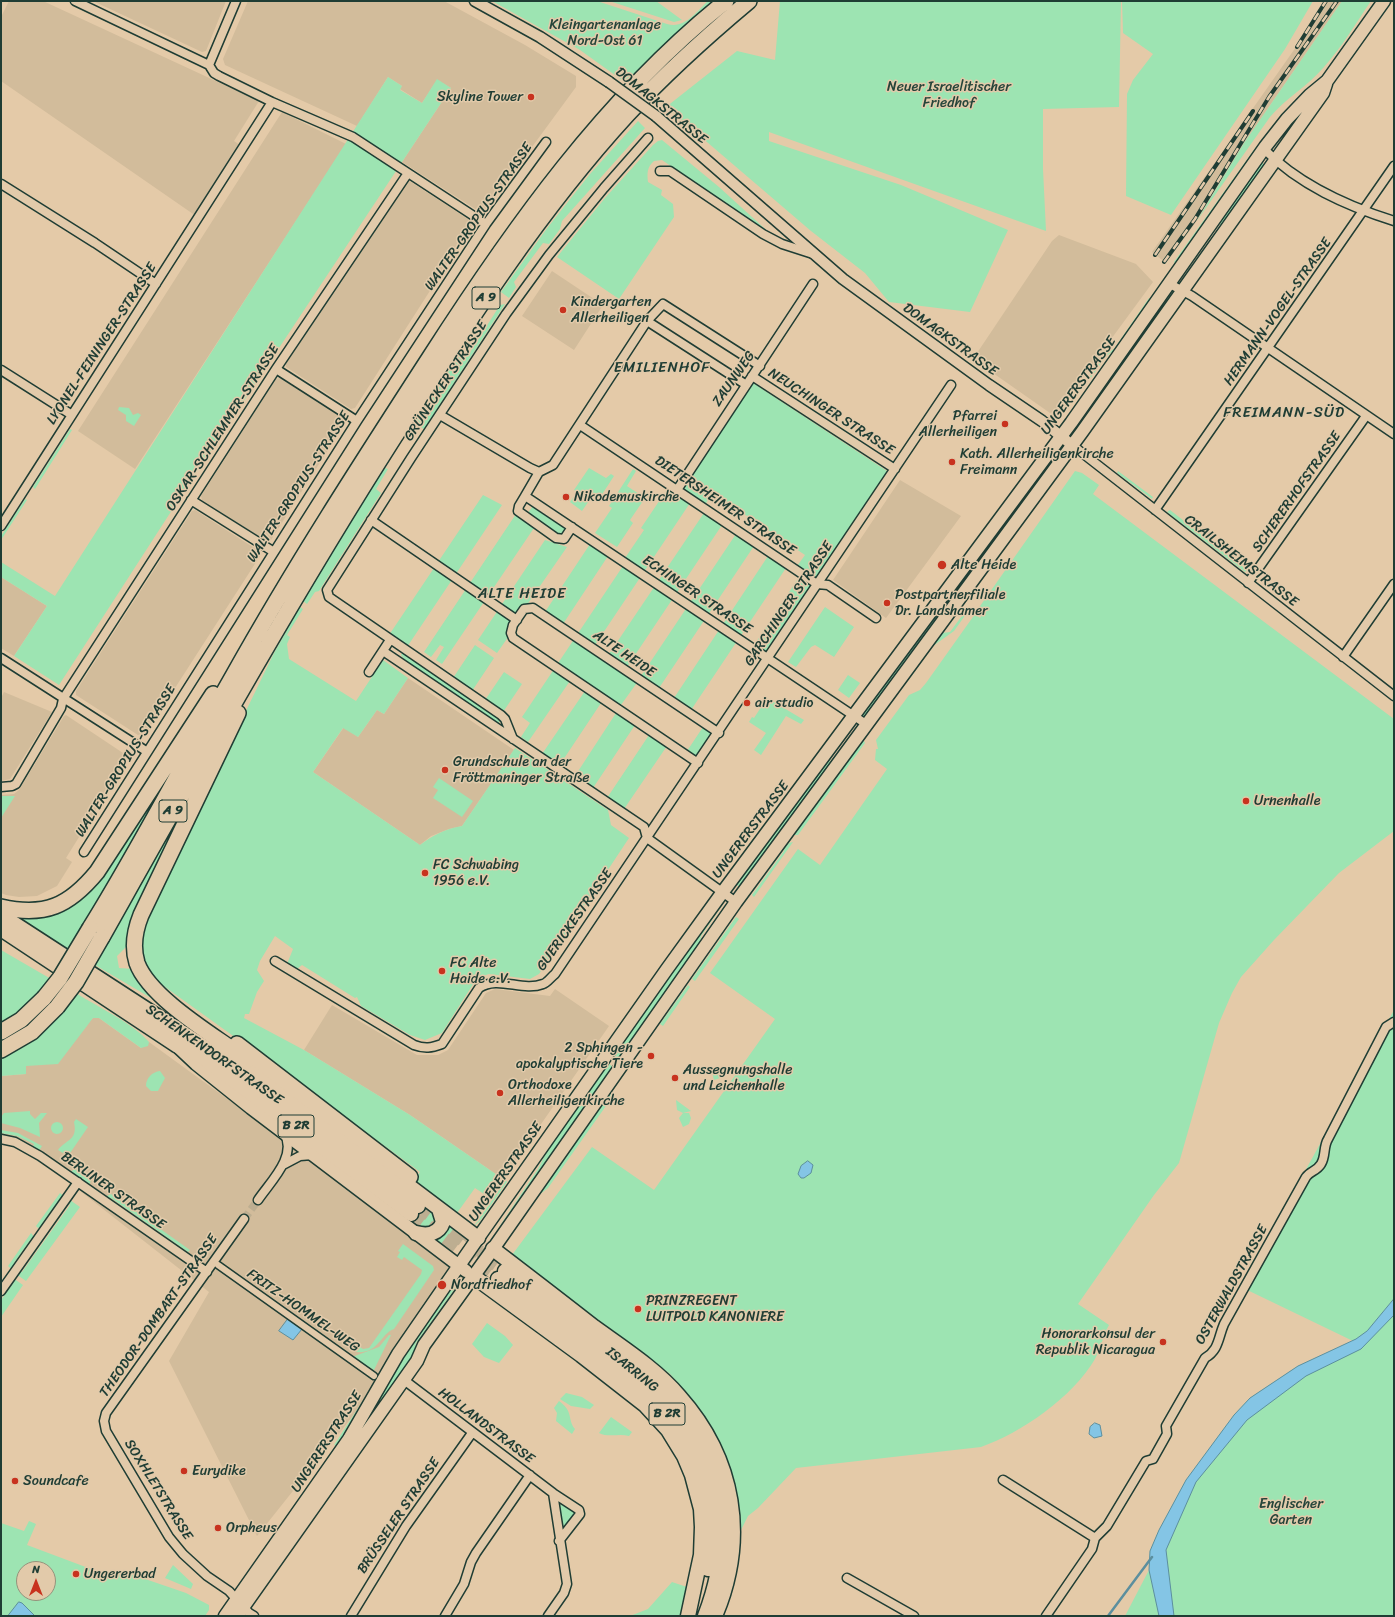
<!DOCTYPE html>
<meta charset="utf-8">
<style>
body{margin:0}
#map{position:relative;width:1395px;height:1617px;overflow:hidden;background:#e4caa8;font-family:Sriracha,sans-serif}
canvas{display:block}
.frame{position:absolute;inset:0;border:2px solid #1f3d34;pointer-events:none}
.north{position:absolute;left:16px;top:1561px;width:40px;height:40px;box-sizing:border-box;background:#e2caaa;border:1px solid #94927b;border-radius:50%;rotate:0deg;font-size:11px;font-weight:700;line-height:16px;text-align:center;color:#1f3d34}
.north::after{content:'';display:block;margin:auto;width:14px;height:18px;background:#c8321e;clip-path:polygon(50% 0,100% 100%,50% 72%,0 100%)}
</style>
<div id="map">
<canvas width="1395" height="1617"></canvas>
<div class="frame"></div>
<div class="north">N</div>
</div>
<script>
const ctx = document.querySelector('canvas').getContext('2d');
ctx.lineJoin = 'round';
function paint(path, color) { ctx.fillStyle = color; ctx.fill(path, 'evenodd'); }
function trace(path, color, width, dash) { ctx.strokeStyle = color; ctx.lineWidth = width; ctx.lineCap = dash ? 'butt' : 'round'; ctx.setLineDash(dash || []); ctx.stroke(path); }
function drawText(font, color, halo, rows, align = 'center') {
  ctx.font = font + ' Sriracha,sans-serif'; ctx.lineWidth = 3; ctx.setLineDash([]); ctx.textBaseline = 'middle'; ctx.strokeStyle = halo; ctx.fillStyle = color; for (const [text, x, y, turn = 0] of rows) {
    ctx.save(); ctx.translate(x, y); ctx.rotate((+turn || 0) * Math.PI / 180); ctx.textAlign = isNaN(turn) ? turn : align; if (halo) ctx.strokeText(text, 0, 0); ctx.fillText(text, 0, 0); ctx.restore();
  }
}
const built = new Path2D(`
 M9 1H43L259 101 234 141 240 145 196 216 1 81V17Z
 M93 1H226L206 51 202 52Z
 M248 1H444L525 45 576 76V87L485 211 480 212 402 162 451 88 437 80 422 103 400 89 402 86 388 77 357 126 225 65 223 59Z
 M1324 1H1342L1244 143 1196 222 1166 263 1152 252 1296 47Z
 M282 112 346 144 135 469 78 431Z
 M408 180 471 221 472 225 355 408 351 409 286 367V364L404 181Z
 M1059 235 1136 264 1153 282 1059 410 1050 413 973 359 1052 241Z
 M552 271 603 305 574 350 522 316Z
 M280 378 345 420V423L271 540 266 541 202 500 201 496 276 379Z
 M900 480 961 516 886 618 833 580Z
 M195 510 259 551 260 556 146 733 138 735 76 695V691L192 511Z
 M1 577 47 606 14 656 1 648Z
 M408 678 514 750 462 826 449 829 431 836 420 845 313 772 344 727 358 737 377 710 384 714Z
 M4 692 52 712 10 779 1 781V698Z
 M66 715 129 757 66 858 72 862 57 886 37 896 19 897 6 895 1 893V795L14 794 19 790 64 716Z
 M495 989 550 996 555 989 609 1026 503 1179 410 1115 304 1050 332 1005 417 1055H438L448 1050 486 993Z
 M93 1018H99L141 1048 149 1042 467 1273 257 1536 169 1361 209 1292 15 1140 1 1138V1076L26 1074V1066Z`);
const green = new Path2D(`
 M492 1H597L667 24C685 29 696 12 708 1H713L626 83 580 50Z
 M609 1H656L682 20 674 22Z
 M780 1H1121L1119 107 1043 109V169L1046 231 769 132V141L901 185 1008 230 970 312 889 302 865 273 811 231 666 107 737 51 775 60Z
 M1122 1H1313L1285 49 1171 215 1126 196 1127 94 1133 80 1153 54 1123 33Z
 M1342 1H1371C1356 23 1342 47 1324 67 1308 86 1286 98 1270 117L1196 222 1244 143Z
 M388 77 402 86 400 90 422 103 437 79 451 88 183 493 59 685 14 656 47 606 1 577V562L55 596Z
 M638 121 645 128 562 221 560 229 549 244 543 243 514 282 516 287 509 298 501 292 548 227 590 174Z
 M662 140 719 187 774 237 662 160 654 161C647 167 647 173 648 182L662 190 661 195 673 204 674 217 619 299 557 257 605 198 653 145 658 141Z
 M1256 147 1258 148 1176 264 1174 262Z
 M1261 163H1263L1264 166 1186 279 1184 277 1220 226 1221 218Z
 M1167 295 1168 296 1130 351V358L1083 425 1081 423 1122 365 1124 357Z
 M1149 298 1151 300 1115 350 1106 356 1090 379 1089 378 1105 354 1114 349Z
 M505 304 424 429 417 425 408 439 405 437 460 354 467 357 500 305Z
 M753 383 890 473 768 658 753 647 801 574 795 569 805 555 713 493 704 506 692 500 593 648 607 657 706 510 724 522 625 670 639 679 738 531 756 543 657 691 639 680 618 709 637 722 591 791 573 779 618 710 603 700 557 769 540 757 587 688 572 678 528 742 521 737 530 723 522 717 625 563 623 561 644 530 641 528 670 485 677 490 695 469Z
 M119 407 129 408 133 415 138 413 141 415 134 426 126 421V415L118 410Z
 M70 429 72 430 35 489 33 487Z
 M1051 456 1053 457 1009 517 1006 527 866 716 864 717 862 714Z
 M385 468 388 469 376 489 381 493 319 591 315 592 307 604 303 601 354 516Z
 M589 468 606 478 611 474 614 476 599 499 593 495 582 511 570 502 577 492 574 490Z
 M633 469 636 471 627 486 645 498 630 520 633 523 617 547 595 533 612 508 609 506Z
 M1075 471 1082 473 1099 485 1093 494 1394 719V831L1339 873 1274 940 1241 977 1232 993 1219 1023 1179 1163 1154 1195 1078 1304 1109 1325C1103 1335 1101 1348 1095 1359 1073 1397 1021 1433 981 1447L796 1468 758 1508 748 1516 741 1530C736 1459 716 1426 670 1374L512 1255 592 1147 654 1190 775 1019 710 973 798 849 820 865 887 769 875 760 876 749H878L876 740 909 695 920 690 926 683 975 614 980 618 983 613 978 609Z
 M1118 471 1153 497 1152 499 1117 473Z
 M483 495 502 505 405 650 387 638Z
 M25 499 27 500 1 540V536Z
 M535 503 572 527 564 539 536 525 442 664 436 660 444 647 440 645 431 657 424 652 518 511 525 517Z
 M1170 510 1247 570 1245 572 1167 512Z
 M545 540 567 547 513 625 511 633 497 653 478 640Z
 M592 541 610 553 561 627 543 615Z
 M770 553 788 565 689 713 672 701Z
 M300 607 303 609 287 635 290 637 287 644 289 659 356 701 383 660 408 678 384 714 377 710 358 737 343 728 313 772 420 845C433 835 445 829 462 826L515 748 608 810 611 825 629 838 539 974 530 979 489 974 477 978 442 1033 425 1040 410 1035 361 1006 357 997 355 998 302 965 297 969 287 964 293 949 275 936 260 961 257 970 264 981 257 992 249 1014H245L244 1018 304 1050 410 1115 503 1179 490 1198 475 1188 457 1213 466 1221 411 1183 420 1172 296 1081 158 982 151 974 142 958V932L159 890 274 653Z
 M825 607 854 627 834 657 815 645 811 647 796 667 788 662Z
 M967 609 969 610 954 631 933 646 907 682 906 681 942 633 950 632Z
 M475 645 494 658 470 694 451 681Z
 M403 652 502 718 498 724 407 663 401 655Z
 M504 672 522 684 501 715 483 703Z
 M848 675 860 683 849 698 838 690Z
 M767 698 804 720 801 724 786 716 761 755 754 750 766 733 749 722 752 717 754 718Z
 M705 724 719 733 698 763 685 754Z
 M200 725 70 950 16 918V915L59 911 75 903Z
 M853 728 831 758 829 765 740 887 735 884Z
 M651 732 669 743 622 812 605 801Z
 M221 737 129 944 117 956 119 968 134 969 163 1005 95 965 109 941 107 939Z
 M863 739 865 743 798 835H793Z
 M439 778 473 801 462 817 433 798 438 790 433 787Z
 M1 796H15L1 818Z
 M793 842 754 897 752 895 784 851 783 848 789 843Z
 M722 903 723 904 701 936 700 943 618 1059 613 1056Z
 M736 917 739 919 695 981 692 979Z
 M1 950 51 979 38 997 1 1029Z
 M688 985 690 987 663 1026 660 1024Z
 M76 993C98 1007 134 1024 149 1042L148 1046 141 1048 99 1018H93L58 1064 26 1066V1074L1 1076V1055Z
 M1394 1010V1616H1125L1149 1570 1150 1551 1159 1530 1186 1480 1234 1415 1250 1398 1298 1366 1353 1341 1241 1287Z
 M608 1063 613 1067 495 1233 538 1169 547 1151Z
 M722 1067 723 1077 714 1080 712 1072 714 1068Z
 M160 1071 165 1078 158 1091H151L146 1086C146 1078 152 1072 160 1071Z
 M610 1094 613 1096 548 1188 539 1195Z
 M676 1100 691 1111 683 1113H689L691 1118 689 1124 683 1127 679 1118 683 1113 677 1110Z
 M30 1111V1114L35 1119 41 1113H47L39 1123 40 1137 20 1128 1 1123V1117L4 1113Z
 M76 1119 88 1127 68 1156 58 1150C66 1139 78 1141 74 1122Z
 M51 1128a6 6 0 1 1 12 0a6 6 0 1 1-12 0Z
 M1 1130 18 1133 42 1146 39 1151 33 1147 34 1144 17 1136 1 1133Z
 M75 1169 91 1180 89 1186 70 1172Z
 M506 1180 507 1182 480 1221 474 1226Z
 M60 1193 64 1196 59 1200 43 1222 42 1227 38 1228 36 1226Z
 M111 1194 190 1250 188 1252 111 1198 109 1200 105 1197Z
 M70 1200 80 1207 26 1281 16 1274 19 1271 22 1272 70 1205 68 1203Z
 M422 1203 436 1214V1225L422 1229 410 1220Z
 M449 1223 459 1231 446 1247 436 1239 443 1235Z
 M31 1233 35 1238 31 1239 14 1263V1267L10 1268 8 1266Z
 M403 1244 433 1266 434 1270 394 1329C380 1334 379 1354 356 1352L360 1347 363 1349 369 1348 421 1274 422 1270 404 1257 402 1260 397 1257 400 1252 398 1251Z
 M13 1278 23 1285 1 1317V1300L14 1282 12 1281Z
 M452 1284 456 1287 416 1343 413 1359 337 1464 401 1357Z
 M487 1323 505 1336 513 1345 499 1363 484 1357 472 1344Z
 M389 1335H391L374 1370 352 1357 379 1347Z
 M375 1382 339 1446 334 1445Z
 M566 1393 582 1397 594 1405 590 1409 571 1406 560 1399Z
 M559 1401C574 1412 567 1419 575 1429L572 1434 556 1421 557 1413 554 1408Z
 M611 1417 632 1432 629 1436C619 1433 609 1438 599 1433Z
 M561 1504H564L575 1513 567 1525 564 1526 561 1524 559 1507Z
 M29 1521 36 1524 27 1545 115 1578 119 1570 186 1593 209 1605V1610L205 1616H1V1523L24 1531ZM24 1569H48V1593H24Z
 M173 1565 193 1584 191 1589 165 1578Z
 M672 1582 690 1588 680 1616H630L648 1609Z`);
const water = new Path2D(`
 M808 1161 813 1165 811 1173 804 1178H801L798 1174 801 1166Z
 M1394 1299V1315L1361 1349 1306 1376 1247 1420 1196 1482 1166 1550 1174 1616H1159L1149 1570 1150 1551 1159 1530 1186 1480 1234 1415 1250 1398 1298 1366 1356 1339 1367 1331Z
 M288 1319 302 1329 293 1340 279 1331Z
 M1095 1423 1100 1425 1102 1436 1094 1438 1089 1434 1090 1427Z
 M19 1602 22 1603 35 1616H8Z`);
const stream = new Path2D(`
 M1108 1616 1152 1557`);
const minorTunnel = new Path2D(`
 M244 1219 258 1200`);
const trunkTunnel = new Path2D(`
 M418 1206 505 1271
 M411 1214 498 1279`);
const motorwayTunnel = new Path2D(`
 M466 1232 480 1245 485 1256`);
const pedestrian = new Path2D(`
 M218 1265 374 1376`);
const minor = new Path2D(`
 M75 1 209 65
 M209 65 214 73 219 76 272 102 353 137 486 224
 M209 65 236 1
 M1264 149C1299 185 1347 206 1394 221
 M660 171H670L763 234 782 244 813 254
 M1 184 95 243 156 284
 M1170 284 1192 296 1394 434
 M647 321 745 384
 M276 369 357 421
 M1 370 72 415
 M752 376 895 469
 M440 415 530 468 539 472
 M580 425 817 584 828 585 876 618
 M1072 445 1394 696
 M677 490C722 421 768 353 813 284
 M525 496 539 472 553 465 647 321 663 304 760 366
 M191 500 274 552
 M1155 510 1394 166
 M371 520 517 620
 M1 526 272 102
 M572 527 564 539 556 538 518 511 519 506 525 496 866 724
 M1248 583 1366 416
 M383 651 644 827 647 838 736 902
 M1343 657 1394 584
 M1 658 146 751
 M369 672 390 640
 M513 739 505 719 501 715 329 597 327 590 411 458 506 314 549 255 604 188 648 138
 M698 763 513 638 511 633 513 625 524 609 533 608 719 733
 M1 787 12 786 16 784 61 708 63 699 276 369 408 173
 M84 852 357 421 486 224 546 142
 M275 961 414 1045C425 1049 431 1048 442 1044L479 988C498 975 522 992 543 984 547 983 551 977 555 974L951 385
 M1 1139 15 1142 40 1156 207 1272
 M283 1165 300 1156 313 1155
 M258 1200C270 1182 298 1156 284 1133
 M244 1219 106 1413 104 1421 106 1431 169 1537 183 1554 207 1576 229 1591 249 1613 254 1616
 M1 1291 78 1182
 M404 1380 553 1493 567 1584 564 1593 548 1616
 M1003 1480 1095 1538
 M553 1493 579 1510 580 1514 559 1541
 M847 1578 914 1616
 M351 1616 406 1526 472 1433
 M445 1616 464 1584 471 1562 476 1553 530 1475
 M1046 1616 1092 1549 1095 1538 1107 1526 1146 1461 1153 1459 1167 1434 1166 1426 1205 1358C1219 1350 1218 1338 1224 1324L1306 1177C1310 1171 1317 1171 1321 1164 1326 1156 1323 1147 1328 1139L1386 1027 1394 1022`);
const tertiary = new Path2D(`
 M475 1 540 37 609 82
 M656 116 843 279 989 385 1042 421 1072 445`);
const secondary = new Path2D(`
 M179 1048 196 1064 251 1108 466 1271
 M225 1616 349 1439 398 1354 478 1238 667 969 722 893 1071 423 1265 147 1287 119 1310 95 1327 81 1384 1
 M237 1616 417 1361 424 1345 493 1249 736 902 1082 432 1323 93 1326 84`);
const trunk = new Path2D(`
 M1 915 220 1057 418 1206
 M1 929 176 1045 201 1056 411 1214
 M234 1057 245 1062 478 1238
 M416 1233C427 1236 439 1234 443 1222L439 1209
 M493 1249C527 1275 561 1301 594 1327 623 1348 656 1369 679 1396 735 1459 748 1538 715 1616
 M505 1271C534 1294 562 1316 591 1338 624 1362 659 1386 685 1418 730 1475 730 1551 705 1616
 M473 1276 581 1355 645 1405 668 1430 684 1456 692 1475 701 1509 702 1527 701 1555 688 1616
 M498 1279C529 1302 559 1326 590 1349 647 1393 704 1434 711 1512 713 1531 713 1550 708 1569`);
const motorway = new Path2D(`
 M238 713 141 915C135 930 132 947 137 963 149 996 208 1032 236 1052L245 1062
 M1 907C45 917 69 906 97 872L213 694
 M90 928C141 846 185 760 233 676 294 567 362 462 430 357 513 228 605 98 726 1
 M102 937C197 768 291 599 395 436 466 325 538 212 627 115 665 74 706 37 749 1
 M1 1032 21 1020 44 998
 M237 1044 410 1177
 M1 1050 32 1032 57 1007`);
const rail = new Path2D(`
 M1297 47 1326 1
 M1155 255 1253 111
 M1164 262 1195 219 1269 97 1337 1`);
const tertiaryBridge = new Path2D(`
 M609 82 656 116`);
const motorwayBridge = new Path2D(`
 M44 998 60 978 90 928
 M57 1007 76 982 102 937`);
const markers = [
 [531,97,4,"#c8321e"],
 [563,310,4,"#c8321e"],
 [1005,424,4,"#c8321e"],
 [952,462,4,"#c8321e"],
 [566,497,4,"#c8321e"],
 [942,565,5,"#c8321e"],
 [887,603,4,"#c8321e"],
 [747,703,4,"#c8321e"],
 [445,770,4,"#c8321e"],
 [1246,801,4,"#c8321e"],
 [425,873,4,"#c8321e"],
 [442,971,4,"#c8321e"],
 [651,1056,4,"#c8321e"],
 [675,1078,4,"#c8321e"],
 [500,1093,4,"#c8321e"],
 [442,1285,5,"#c8321e"],
 [638,1309,4,"#c8321e"],
 [1163,1342,4,"#c8321e"],
 [184,1471,4,"#c8321e"],
 [15,1481,4,"#c8321e"],
 [218,1528,4,"#c8321e"],
 [76,1574,4,"#c8321e"]
];
const shields = [
 [486,298,28],
 [173,811,28],
 [296,1126,36],
 [667,1414,36]
];
const shieldNames = [
 ["A 9",486,298],
 ["A 9",173,811],
 ["B 2R",296,1126],
 ["B 2R",667,1414]
];
const parkNames = [
 ["Kleingartenanlage",605,25],
 ["Nord-Ost 61",605,41],
 ["Neuer Israelitischer",949,87],
 ["Friedhof",949,103],
 ["Englischer",1291,1504],
 ["Garten",1291,1520]
];
const poiNames = [
 ["Skyline Tower",523,97,"right"],
 ["Kindergarten",571,302],
 ["Allerheiligen",571,318],
 ["Pfarrei",997,416,"right"],
 ["Allerheiligen",997,432,"right"],
 ["Kath. Allerheiligenkirche",960,454],
 ["Freimann",960,470],
 ["Nikodemuskirche",574,497],
 ["Alte Heide",951,565],
 ["Postpartnerfiliale",895,595],
 ["Dr. Landshamer",895,611],
 ["air studio",755,703],
 ["Grundschule an der",453,762],
 ["Fröttmaninger Straße",453,778],
 ["Urnenhalle",1254,801],
 ["FC Schwabing",433,865],
 ["1956 e.V.",433,881],
 ["FC Alte",450,963],
 ["Haide e.V.",450,979],
 ["2 Sphingen -",643,1048,"right"],
 ["apokalyptische Tiere",643,1064,"right"],
 ["Aussegnungshalle",683,1070],
 ["und Leichenhalle",683,1086],
 ["Orthodoxe",508,1085],
 ["Allerheiligenkirche",508,1101],
 ["Nordfriedhof",451,1285],
 ["PRINZREGENT",646,1301],
 ["LUITPOLD KANONIERE",646,1317],
 ["Honorarkonsul der",1155,1334,"right"],
 ["Republik Nicaragua",1155,1350,"right"],
 ["Eurydike",192,1471],
 ["Soundcafe",23,1481],
 ["Orpheus",226,1528],
 ["Ungererbad",84,1574]
];
const streetNames = [
 ["DOMAGKSTRASSE",661,106,39],
 ["WALTER-GROPIUS-STRASSE",479,217,-55],
 ["HERMANN-VOGEL-STRASSE",1278,312,-55],
 ["DOMAGKSTRASSE",950,340,36],
 ["LYONEL-FEININGER-STRASSE",102,344,-57],
 ["ZAUNWEG",734,379,-55],
 ["GRÜNECKER STRASSE",446,381,-57],
 ["UNGERERSTRASSE",1079,386,-54],
 ["NEUCHINGER STRASSE",831,412,33],
 ["OSKAR-SCHLEMMER-STRASSE",223,428,-57],
 ["WALTER-GROPIUS-STRASSE",299,487,-57],
 ["SCHERERHOFSTRASSE",1297,492,-55],
 ["DIETERSHEIMER STRASSE",725,506,34],
 ["CRAILSHEIMSTRASSE",1241,561,38],
 ["ECHINGER STRASSE",697,595,34],
 ["GARCHINGER STRASSE",789,604,-56],
 ["ALTE HEIDE",624,654,34],
 ["WALTER-GROPIUS-STRASSE",126,761,-58],
 ["UNGERERSTRASSE",751,830,-53],
 ["GUERICKESTRASSE",575,920,-55],
 ["SCHENKENDORFSTRASSE",214,1055,35],
 ["UNGERERSTRASSE",506,1172,-55],
 ["BERLINER STRASSE",113,1191,35],
 ["OSTERWALDSTRASSE",1232,1285,-61],
 ["FRITZ-HOMMEL-WEG",303,1311,35],
 ["THEODOR-DOMBART-STRASSE",159,1316,-55],
 ["ISARRING",632,1370,39],
 ["HOLLANDSTRASSE",486,1426,37],
 ["UNGERERSTRASSE",327,1442,-57],
 ["SOXHLETSTRASSE",158,1490,58],
 ["BRÜSSELER STRASSE",399,1516,-56]
];
const neighbourhoodNames = [
 ["EMILIENHOF",662,368],
 ["FREIMANN-SÜD",1284,413],
 ["ALTE HEIDE",522,594]
];
paint(built, '#d2bc9b');
paint(green, '#9de4b2');
paint(water, '#84c5e5');
trace(water, '#5c8f9e', 1);
trace(stream, '#5c8f9e', 2.5);
trace(minorTunnel, '#bdae91', 8, [8, 4]);
trace(trunkTunnel, '#bdae91', 14, [14, 7]);
trace(motorwayTunnel, '#bdae91', 15, [15, 8]);
trace(pedestrian, '#1f3d34', 9);
trace(minor, '#1f3d34', 11);
trace(tertiary, '#1f3d34', 13);
trace(secondary, '#1f3d34', 15);
trace(trunk, '#1f3d34', 17);
trace(motorway, '#1f3d34', 18);
trace(pedestrian, '#e2caaa', 6);
trace(minor, '#e2caaa', 8);
trace(tertiary, '#e2caaa', 10);
trace(secondary, '#e2caaa', 12);
trace(trunk, '#e2caaa', 14);
trace(motorway, '#e2caaa', 15);
trace(rail, '#1f3d34', 4);
trace(rail, '#e2caaa', 2.5, [8]);
trace(tertiaryBridge, '#1f3d34', 13, []);
trace(motorwayBridge, '#1f3d34', 18, []);
trace(tertiaryBridge, '#e2caaa', 10);
trace(motorwayBridge, '#e2caaa', 15);
for (const [x, y, r, color] of markers) { const dot = new Path2D(); dot.arc(x, y, r, 0, 2 * Math.PI); ctx.fillStyle = color; ctx.fill(dot); trace(dot, '#e2caaa', 1.5); }
for (const [x, y, w] of shields) { const box = new Path2D(); box.roundRect(x - w / 2, y - 11, w, 22, 3); ctx.fillStyle = '#e2caaa'; ctx.fill(box); trace(box, '#1f3d34', 1); }
drawText('bold 13px', '#1f3d34', null, shieldNames);
drawText('14px', '#25453a', '#e2caaa', parkNames);
drawText('14px', '#1f3d34', '#e2caaa', poiNames, 'left');
drawText('14px', '#1f3d34', '#e2caaa', streetNames);
ctx.letterSpacing = '1px';
drawText('15px', '#1f3d34', '#e2caaa', neighbourhoodNames);
ctx.letterSpacing = '0px';
</script>
